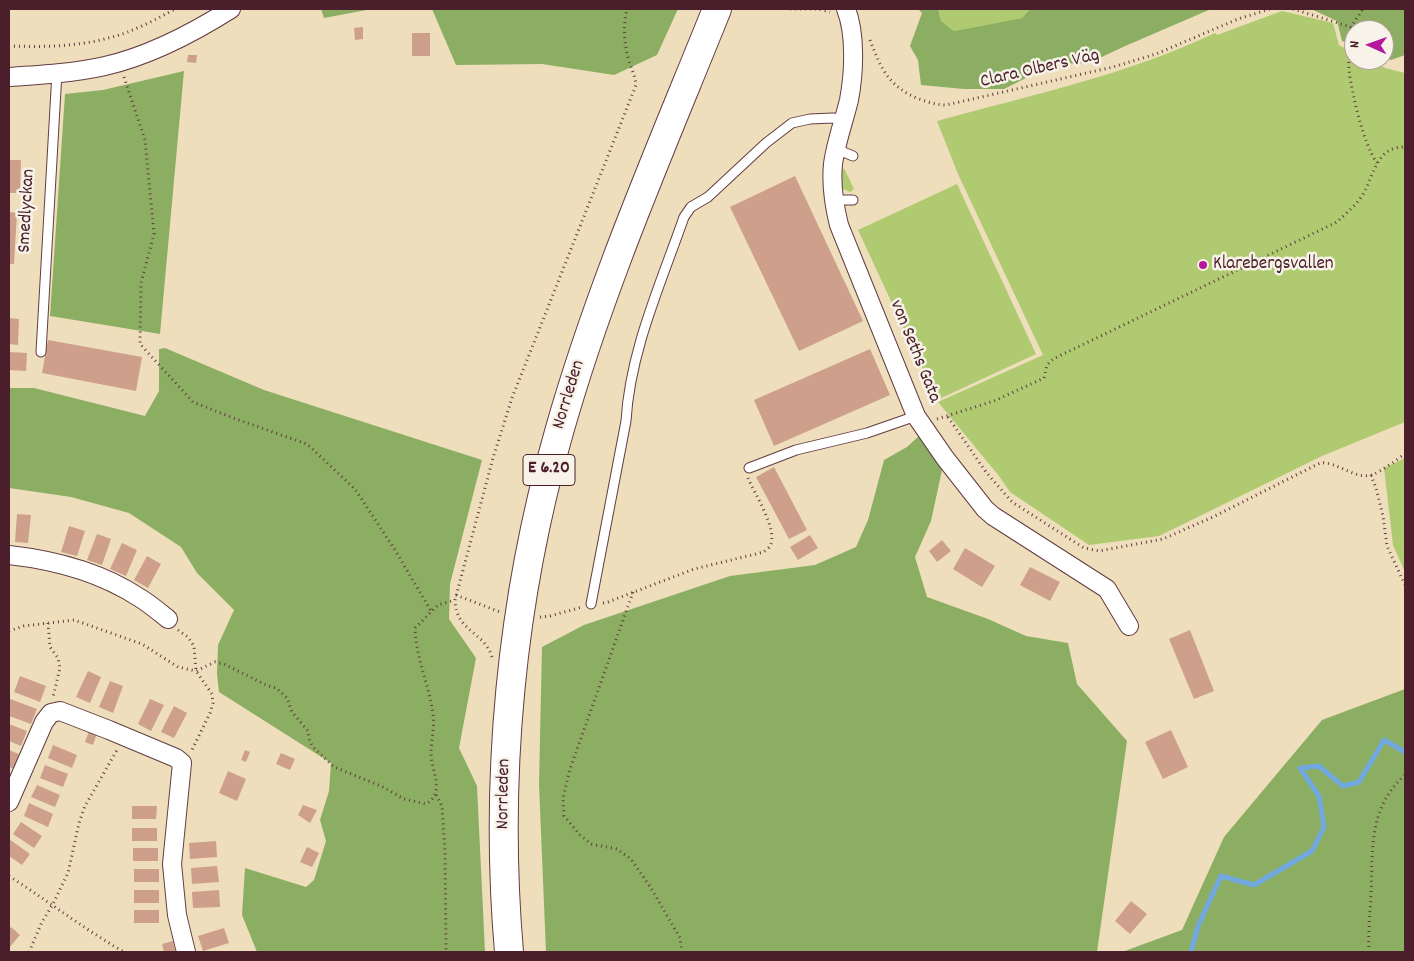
<!DOCTYPE html>
<meta charset="utf-8">
<style>
body{margin:0}
#map{position:relative;width:1414px;height:961px;overflow:hidden;background:#eedebc;font-family:Dekko,sans-serif}
canvas{display:block}
.frame{position:absolute;inset:0;border:10px solid #4a1f2b;pointer-events:none}
.north{position:absolute;left:1344px;top:20px;width:50px;height:50px;box-sizing:border-box;background:#f7f3e8;border:1px solid #b29e9c;border-radius:50%;rotate:272deg;font-size:14px;font-weight:700;line-height:20px;text-align:center;color:#4a1f2b}
.north::after{content:'';display:block;margin:auto;width:18px;height:22px;background:#b5179e;clip-path:polygon(50% 0,100% 100%,50% 72%,0 100%)}
</style>
<div id="map">
<canvas width="1414" height="961"></canvas>
<div class="frame"></div>
<div class="north">N</div>
</div>
<script>
const ctx = document.querySelector('canvas').getContext('2d');
ctx.lineJoin = 'round';
function paint(path, color) { ctx.fillStyle = color; ctx.fill(path, 'evenodd'); }
function trace(path, color, width, dash) { ctx.strokeStyle = color; ctx.lineWidth = width; ctx.lineCap = dash ? 'butt' : 'round'; ctx.setLineDash(dash || []); ctx.stroke(path); }
function drawText(font, color, halo, rows, align = 'center') {
  ctx.font = font + ' Dekko,sans-serif'; ctx.lineWidth = 5; ctx.setLineDash([]); ctx.textBaseline = 'middle'; ctx.strokeStyle = halo; ctx.fillStyle = color; for (const [text, x, y, turn = 0] of rows) {
    ctx.save(); ctx.translate(x, y); ctx.rotate((+turn || 0) * Math.PI / 180); ctx.textAlign = isNaN(turn) ? turn : align; if (halo) ctx.strokeText(text, 0, 0); ctx.fillText(text, 0, 0); ctx.restore();
  }
}
const green = new Path2D(`
 M938 9H1030L1022 18 954 31 941 21Z
 M1282 11 1333 23 1339 45 1354 53V60H1369L1385 68 1405 73V422L1322 456 1159 536 1089 545 1010 492 999 476 938 402 1043 355 958 174 937 121C1031 95 1127 75 1215 33L1217 35Z
 M844 168 854 189 850 192 841 188 840 172Z
 M957 184 1036 354 937 400 858 230Z
 M1405 458V572L1393 545 1384 468Z`);
const forest = new Path2D(`
 M321 9H372L324 18Z
 M432 9H678L657 55 614 75 542 64 456 65Z
 M918 9H938L941 21 954 31 1022 18 1030 9H1211L1123 47 1089 63 1054 64 1004 89H964L921 85 918 60 910 46 922 13Z
 M1311 9H1405V55L1391 60 1384 57V30H1354V46L1342 41 1337 21Z
 M184 71 160 334 50 316 65 94 103 90Z
 M165 348 264 390 482 460 450 584 449 619 476 658 459 748 477 786 485 952H257L242 915 245 868 306 887 314 880 326 841 320 820 329 791 331 763 219 692 217 674 218 645 234 610 197 573 181 547 129 513 71 497 9 488V388H34L145 416 159 391V349Z
 M920 435 942 470 931 521 915 557 927 597 988 619 1026 636 1068 643 1077 684 1127 741 1097 952H546L539 784 542 647 584 625 730 576 815 565 856 547 868 520 884 460 907 447Z
 M1405 689V952H1122L1182 930 1224 837 1322 720Z`);
const stream = new Path2D(`
 M1191 952 1198 926 1221 876 1254 885 1312 851 1324 827 1319 796 1300 768 1319 766 1343 786 1359 782 1384 740 1405 752`);
const building = new Path2D(`
 M363 27V39L355 40 354 28Z
 M412 33H430V56H412Z
 M188 55H197L196 63 187 62Z
 M9 160H21L20 193H9Z
 M795 176 863 321 799 351 730 207Z
 M9 212 17 213 14 264H9Z
 M9 318 19 319 18 345 9 344Z
 M48 340 142 357 136 391 42 373Z
 M870 349 890 395 774 446 754 400Z
 M9 352 27 353 26 371 9 370Z
 M774 467 807 530 789 539 756 477Z
 M17 514 31 515 28 543 15 542Z
 M69 526 85 531 77 556 61 552Z
 M97 534 111 539 102 565 87 560Z
 M810 535 818 548 798 560 790 547Z
 M942 540 951 551 937 562 929 551Z
 M122 543 137 550 126 576 110 569Z
 M965 548 995 566 982 587 953 569Z
 M147 556 161 564 148 588 134 580Z
 M1030 567 1060 582 1050 601 1020 585Z
 M1190 630 1214 691 1194 699 1169 639Z
 M88 671 101 677 90 703 76 697Z
 M20 676 46 686 40 702 14 692Z
 M110 681 123 686 113 713 99 707Z
 M10 699 37 709 31 724 9 716Z
 M150 699 164 705 151 731 138 724Z
 M174 706 187 713 174 738 161 732Z
 M9 724 27 731 21 746 9 741Z
 M1171 730 1188 767 1163 779 1145 742Z
 M89 731 97 733 93 745 85 742Z
 M53 745 77 755 72 768 48 758Z
 M9 750 19 754 14 769 9 767Z
 M245 750 250 752 246 762 241 760Z
 M281 753 295 759 290 770 276 764Z
 M45 765 68 774 63 787 40 778Z
 M228 771 246 779 237 801 219 793Z
 M37 785 60 795 55 807 31 797Z
 M29 803 53 814 48 827 24 816Z
 M303 805 317 810 310 823 298 815Z
 M132 806H157L156 819H132Z
 M21 822 42 836 34 848 13 834Z
 M132 828H157V841H132Z
 M9 839 30 854 22 865 9 856Z
 M216 841 217 857 190 859 189 843Z
 M307 847 319 853 312 867 300 862Z
 M133 848H158V861H133Z
 M217 866 219 882 192 884 191 868Z
 M134 869H159V882H134Z
 M134 890H159V903H134Z
 M219 890 220 907 193 908 192 892Z
 M1131 901 1147 914 1130 934 1115 921Z
 M134 910H159V923H134Z
 M11 927 20 935 9 948V929Z
 M224 928 229 943 203 951 198 936Z
 M173 941 175 951 164 952 162 944Z`);
const path = new Path2D(`
 M790 9H819L830 12
 M1293 9 1351 27 1363 9
 M1351 27C1351 41 1348 55 1349 70 1352 94 1363 143 1377 163
 M870 40C881 69 889 87 919 99 928 102 936 105 946 105L1113 67 1156 54 1238 19 1270 9
 M9 46C43 47 78 47 112 37 130 33 159 18 175 9
 M124 77 145 140 154 234 141 283 140 344 193 402 236 419 307 444 355 489 395 550 431 611
 M948 417 986 472 1012 502 1084 548 1099 551 1163 539 1213 517 1320 463C1337 461 1355 480 1372 475 1382 471 1396 460 1405 454
 M937 419 994 401 1044 378 1047 365 1053 359 1337 222C1344 215 1353 208 1359 200 1374 182 1373 146 1405 147
 M1371 475 1376 488 1383 516 1387 546 1405 585
 M633 592 570 769 563 798 564 816 580 835 591 844 617 849 631 859 651 888 680 938 682 952
 M456 595 500 612
 M603 603 608 602 694 569 764 552C766 550 769 548 770 546 779 531 754 493 748 478
 M540 617 550 616 582 607
 M48 623 50 647 58 658 60 668 53 697
 M178 630 188 637 194 646 196 671 212 694 213 703 210 713 191 752
 M9 631 24 626 74 620 142 644 178 667 196 671 215 662 224 664 266 685 276 688 287 698 292 712 308 731 309 738 312 746 334 767 381 786 404 799 426 804C446 792 431 772 431 752 431 740 435 727 433 714 429 685 416 658 415 628L438 605 455 600
 M492 657C484 631 456 632 455 600L493 458 512 398 636 85C635 75 631 68 628 58 624 42 623 25 627 9
 M436 795 442 806 445 852 446 952
 M9 876C48 901 84 929 124 952
 M29 952 42 922 53 904 68 873 79 823 85 806 117 750
 M1369 952C1368 933 1370 914 1371 895 1373 849 1368 808 1405 775`);
const lane = new Path2D(`
 M836 149 853 156
 M833 200H853
 M41 352 57 72
 M749 468 796 450 867 433 916 416
 M591 604 626 421C630 351 661 283 684 217L691 207 708 197 766 143 792 123 810 119 833 118 844 120`);
const street = new Path2D(`
 M846 9C856 34 854 74 849 100 844 121 836 142 833 164 831 184 834 205 839 225L916 416 945 458 985 509 993 516 1107 589 1129 626
 M9 77C41 75 74 73 105 66 149 56 193 33 231 9
 M9 555C54 560 102 573 140 598 150 604 159 612 168 619
 M9 802 44 722 51 713 60 711 109 730 176 758 182 763 172 864 177 915 186 952`);
const highway = new Path2D(`
 M509 952C494 778 511 600 559 432 600 287 661 148 717 9`);
const markers = [
 [1203,265,5,"#b5179e"]
];
const shields = [
 [549,470,52]
];
const shieldNames = [
 ["E 6.20",549,470]
];
const streetNames = [
 ["Clara Olbers Väg",1040,70,-13],
 ["Smedlyckan",28,211,-87],
 ["von Seths Gata",914,352,68],
 ["Norrleden",570,395,-73],
 ["Norrleden",505,794,-89]
];
const poiNames = [
 ["Klarebergsvallen",1213,265]
];
paint(green, '#afca70');
paint(forest, '#8bae62');
trace(stream, '#71a8e0', 5);
paint(building, '#cea08b');
trace(lane, '#633c41', 11);
trace(street, '#633c41', 20);
trace(highway, '#633c41', 30);
trace(path, '#633c41', 3, [1, 4]);
trace(lane, '#fff', 9);
trace(street, '#fff', 18);
trace(highway, '#fff', 28);
for (const [x, y, r, color] of markers) { const dot = new Path2D(); dot.arc(x, y, r, 0, 2 * Math.PI); ctx.fillStyle = color; ctx.fill(dot); trace(dot, '#f7f3e8', 2); }
for (const [x, y, w] of shields) { const box = new Path2D(); box.roundRect(x - w / 2, y - 15.5, w, 31, 4); ctx.fillStyle = '#f7f3e8'; ctx.fill(box); trace(box, '#4a1f2b', 1); }
drawText('bold 18px', '#4a1f2b', null, shieldNames);
drawText('19px', '#4a1f2b', '#f7f3e8', streetNames);
drawText('19px', '#4a1f2b', '#f7f3e8', poiNames, 'left');
</script>
